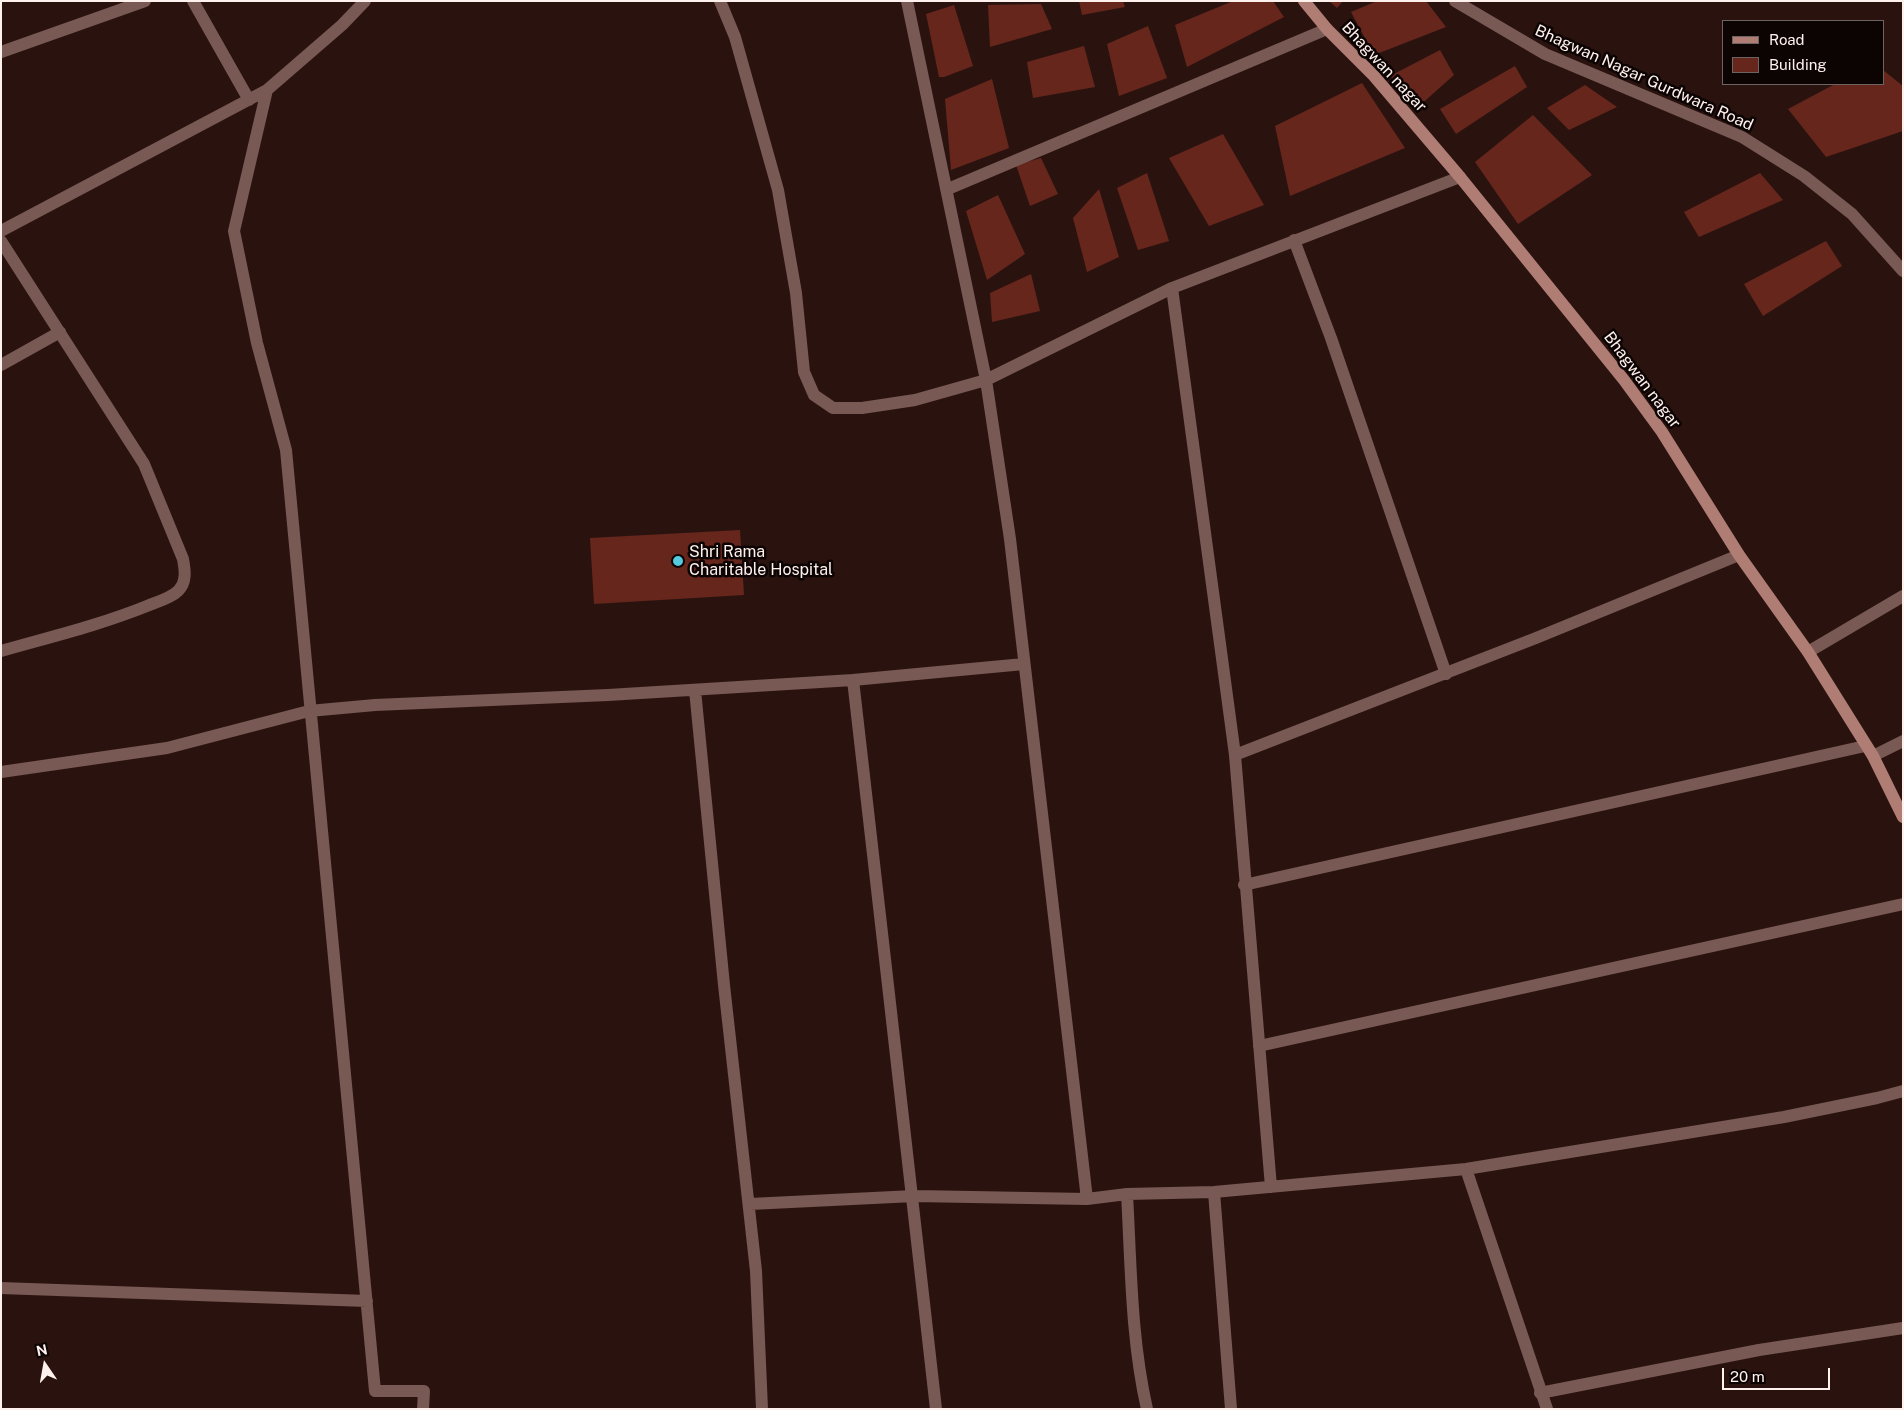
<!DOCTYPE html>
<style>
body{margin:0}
#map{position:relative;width:1904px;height:1410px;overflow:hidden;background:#2a130f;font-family:"Public Sans",sans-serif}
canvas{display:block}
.frame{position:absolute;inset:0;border:2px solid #fff1ee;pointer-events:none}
.legend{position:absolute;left:1722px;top:20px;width:162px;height:65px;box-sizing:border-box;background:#0c0403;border:1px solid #6d6361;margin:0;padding:6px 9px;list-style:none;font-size:15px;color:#fff1ee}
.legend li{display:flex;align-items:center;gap:10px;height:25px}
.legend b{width:25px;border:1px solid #6d6361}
.north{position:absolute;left:20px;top:1340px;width:50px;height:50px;-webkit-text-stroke:4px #0c0403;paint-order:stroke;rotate:348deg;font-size:14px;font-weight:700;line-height:20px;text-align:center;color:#fff1ee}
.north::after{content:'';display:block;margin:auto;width:18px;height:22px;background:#fff1ee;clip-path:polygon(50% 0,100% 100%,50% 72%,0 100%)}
.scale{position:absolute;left:1722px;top:1368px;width:108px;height:22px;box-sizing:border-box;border:2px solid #fff1ee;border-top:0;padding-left:6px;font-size:15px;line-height:18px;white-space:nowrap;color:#fff1ee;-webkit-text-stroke:4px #0c0403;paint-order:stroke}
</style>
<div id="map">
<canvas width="1904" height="1410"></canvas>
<div class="frame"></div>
<ul class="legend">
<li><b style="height:6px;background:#af7d73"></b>Road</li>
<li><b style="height:14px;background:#66261c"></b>Building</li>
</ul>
<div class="north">N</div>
<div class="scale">20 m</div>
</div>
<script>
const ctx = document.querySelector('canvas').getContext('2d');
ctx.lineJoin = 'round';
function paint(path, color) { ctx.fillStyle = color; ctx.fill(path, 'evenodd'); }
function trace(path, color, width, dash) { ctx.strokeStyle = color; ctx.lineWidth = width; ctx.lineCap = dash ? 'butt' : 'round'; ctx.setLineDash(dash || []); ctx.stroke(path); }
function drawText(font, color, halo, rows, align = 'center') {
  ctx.font = font + ' "Public Sans",sans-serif'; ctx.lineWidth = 5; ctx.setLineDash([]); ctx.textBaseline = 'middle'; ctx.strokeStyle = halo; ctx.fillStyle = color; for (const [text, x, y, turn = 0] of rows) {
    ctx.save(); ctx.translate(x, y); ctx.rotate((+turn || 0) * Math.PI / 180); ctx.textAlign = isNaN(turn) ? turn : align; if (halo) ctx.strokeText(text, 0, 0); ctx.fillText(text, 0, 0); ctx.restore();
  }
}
const building = new Path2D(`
 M1079 1H1123L1125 7 1082 15Z
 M1233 1H1273L1284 17 1187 67 1175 25Z
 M1329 1H1343L1337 8Z
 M1377 1H1426L1446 27 1374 55 1351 12Z
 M1041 4 1052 29 990 47 988 5Z
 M954 5 973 66 944 77H939L926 14Z
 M1148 26 1167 78 1119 96 1107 44Z
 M1084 46 1095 87 1033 98 1027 62Z
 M1440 50 1454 75 1417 108 1390 76Z
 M1515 66 1527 87 1456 134 1440 109Z
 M1883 70 1903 86V131L1826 157 1788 109 1835 84H1883Z
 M992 79 1009 148 951 170 945 99Z
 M1362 83 1405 148 1290 196 1275 126Z
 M1585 85 1617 107 1569 130 1547 108Z
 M1533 115 1592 175 1518 224 1475 162Z
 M1223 134 1264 205 1209 226 1169 158Z
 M1041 158 1058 194 1030 206 1016 165Z
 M1147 173 1169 241 1138 250 1117 188Z
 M1760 173 1783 200 1699 237 1684 212Z
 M1099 189 1119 257 1087 272 1073 218Z
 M998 195 1025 254 987 280 966 211Z
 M1826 241 1842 266 1763 316 1744 284Z
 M1031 274 1040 311 992 322 990 293Z
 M740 530 744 595 594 604 590 538Z`);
const street = new Path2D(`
 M193 1 249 100
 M720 1 735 37 778 190 796 293 804 372 814 395 833 408H862L915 400 986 380 1172 288 1460 177
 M907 1 986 380 1010 539 1087 1199
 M1455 1 1545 54 1742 137 1804 176 1852 214 1903 271
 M1 52 145 1
 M267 90 234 231 257 343 286 450 375 1391H424L423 1409
 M948 189 1327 29
 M1 231 267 90 342 25 365 1
 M1294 240 1331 338 1446 674
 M1 241 144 464 183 559C185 570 187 582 178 591 171 598 157 602 147 606 100 625 50 637 1 651
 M1172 288 1235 755 1271 1187
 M1 365 60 332
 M1808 652 1903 596
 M853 680C880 923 910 1166 936 1409
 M695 690 724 985 756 1271 762 1409
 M1235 755 1536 638 1739 555
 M1873 756 1903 741
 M1 772 167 748 309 711 375 705 608 695 853 680 1024 664
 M1244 885 1865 746
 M1259 1046 1903 904
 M1466 1169 1547 1409
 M1214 1192 1231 1409
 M1127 1194C1131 1266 1131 1339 1147 1409
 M750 1204 914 1196 1087 1199 1127 1194 1214 1192 1466 1169 1784 1117 1877 1098 1903 1091
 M1 1288 367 1301
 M1540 1393 1759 1350 1903 1328`);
const secondary = new Path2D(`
 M1304 1 1327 29 1374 76 1460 177 1624 380 1662 432 1739 555 1808 652 1873 756 1903 817`);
const markers = [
 [678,561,6,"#55cade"]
];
const streetNames = [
 ["Bhagwan nagar",1384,67,47],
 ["Bhagwan Nagar Gurdwara Road",1644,78,24],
 ["Bhagwan nagar",1642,380,53]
];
const poiNames = [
 ["Shri Rama",689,552],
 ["Charitable Hospital",689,570]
];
paint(building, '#66261c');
trace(street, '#795953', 12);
trace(secondary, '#af7d73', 12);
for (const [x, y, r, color] of markers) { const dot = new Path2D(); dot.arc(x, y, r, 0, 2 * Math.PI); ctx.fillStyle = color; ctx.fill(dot); trace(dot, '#0c0403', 2); }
drawText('16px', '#fff1ee', '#0c0403', streetNames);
drawText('16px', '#fff1ee', '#0c0403', poiNames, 'left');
</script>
